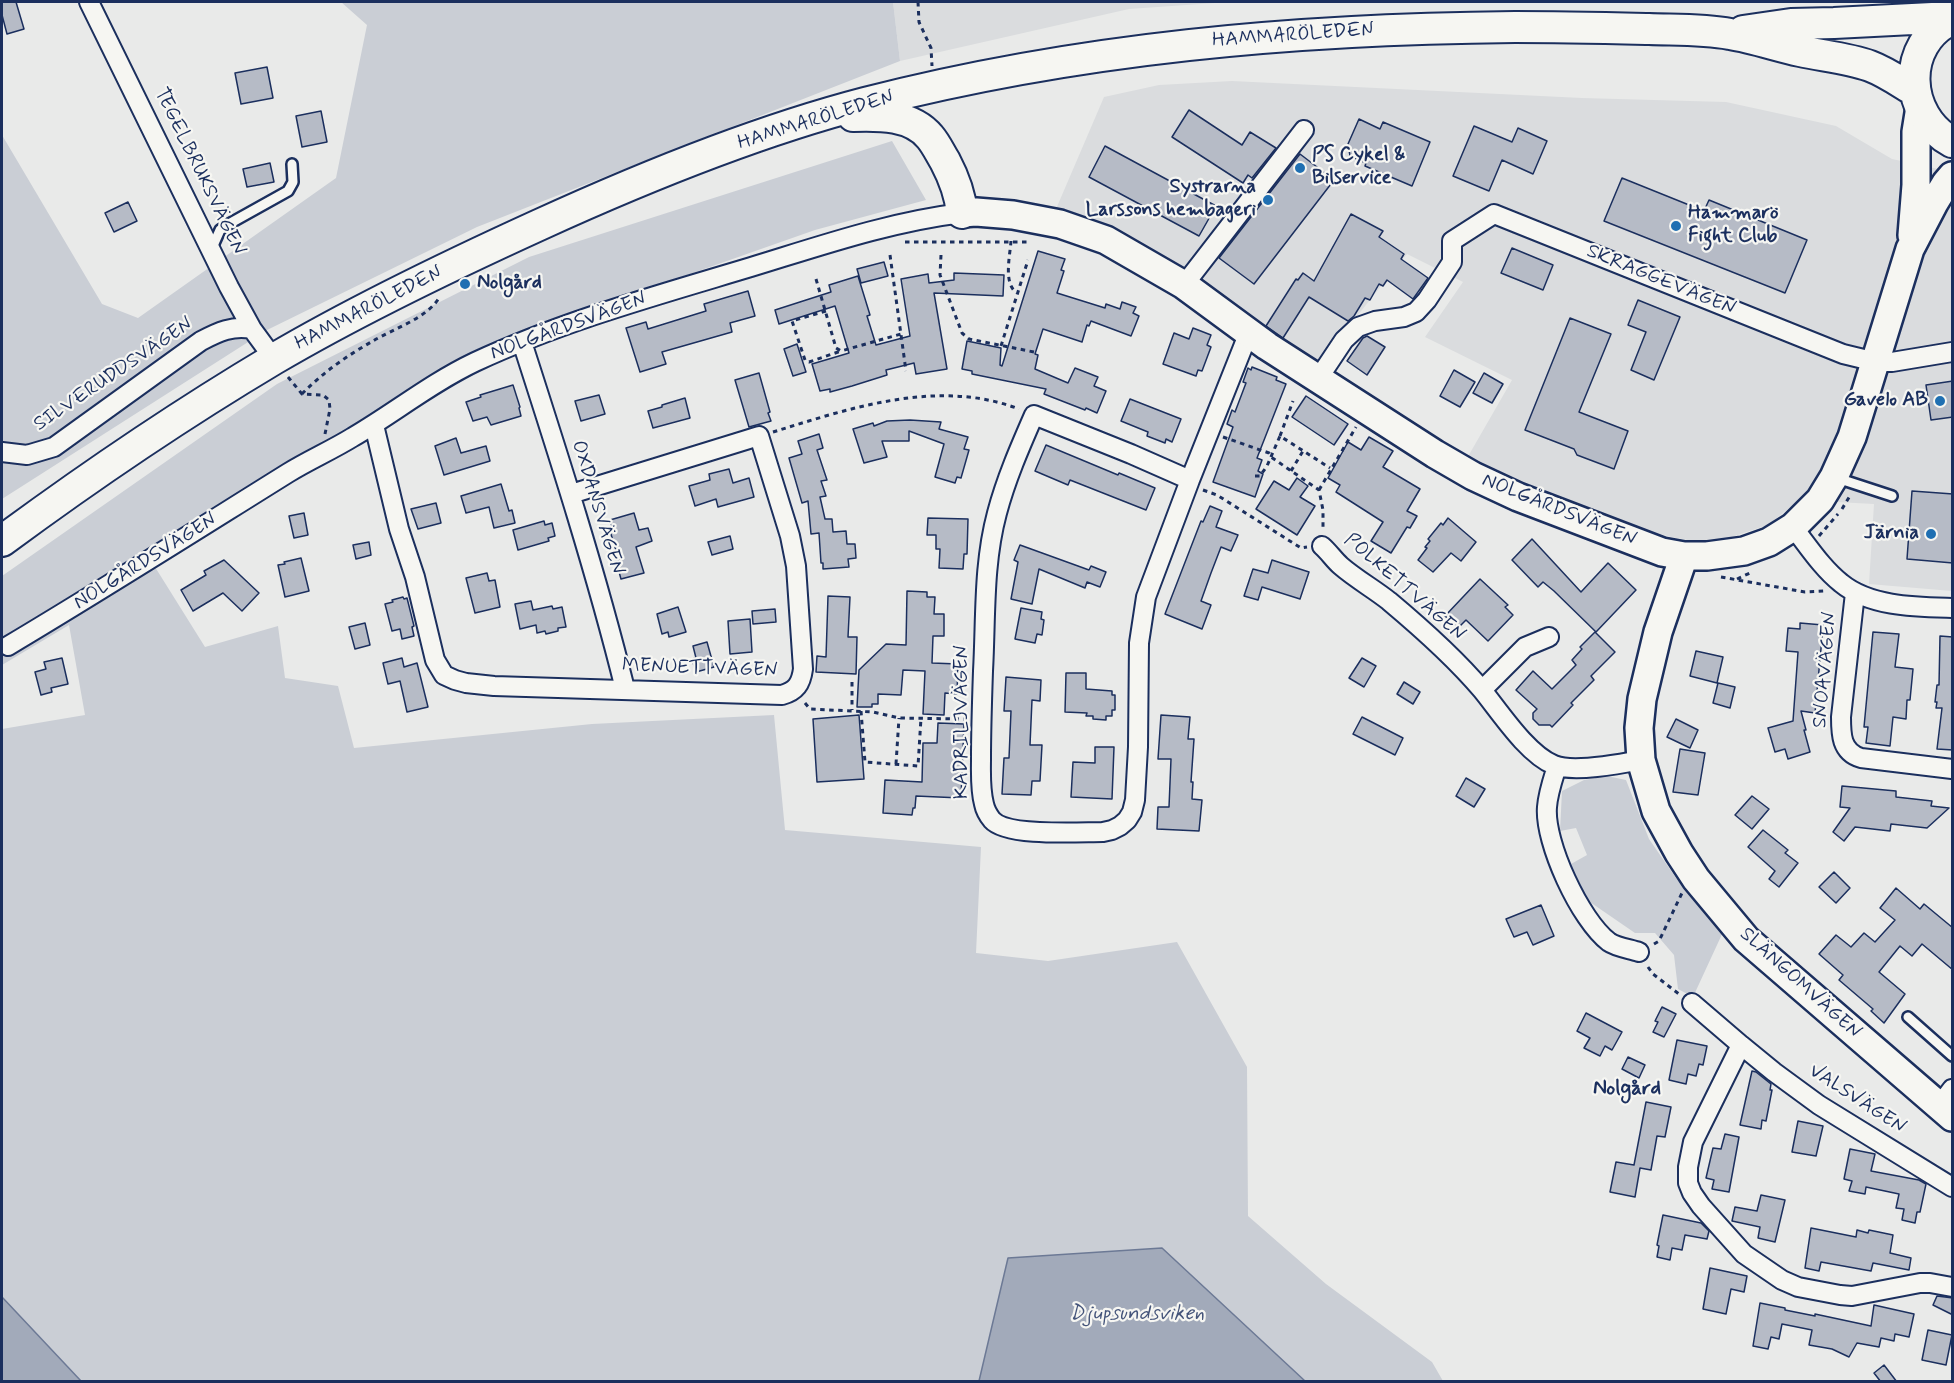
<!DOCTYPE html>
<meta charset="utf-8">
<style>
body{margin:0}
#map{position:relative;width:1954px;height:1383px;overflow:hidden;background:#e9eae9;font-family:Mynerve,sans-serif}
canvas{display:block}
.frame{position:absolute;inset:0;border:3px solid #1b2f5e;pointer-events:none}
</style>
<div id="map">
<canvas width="1954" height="1383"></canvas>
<div class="frame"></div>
</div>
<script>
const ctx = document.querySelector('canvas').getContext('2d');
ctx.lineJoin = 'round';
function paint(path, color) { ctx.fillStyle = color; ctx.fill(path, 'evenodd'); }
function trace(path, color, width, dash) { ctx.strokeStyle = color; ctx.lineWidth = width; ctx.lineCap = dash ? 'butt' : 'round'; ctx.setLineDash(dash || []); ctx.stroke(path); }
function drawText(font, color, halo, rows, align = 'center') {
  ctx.font = font + ' Mynerve,sans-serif'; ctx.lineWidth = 4.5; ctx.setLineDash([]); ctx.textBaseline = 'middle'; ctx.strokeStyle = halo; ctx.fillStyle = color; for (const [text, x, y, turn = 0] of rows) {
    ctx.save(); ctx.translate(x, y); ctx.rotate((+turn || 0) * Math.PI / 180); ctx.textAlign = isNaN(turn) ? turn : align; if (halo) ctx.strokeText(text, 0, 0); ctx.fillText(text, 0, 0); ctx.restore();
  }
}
const built = new Path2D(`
 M893 2H1229L1129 9 900 61Z
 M1232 81 1582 98 1726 102 1836 126 1892 159 1952 172V591L1869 584 1874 504 1799 500 1768 525 1710 544 1671 537 1553 504 1466 460 1512 380 1425 337 1463 282 1407 254 1316 367 1182 276 1056 209 1104 97 1159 85Z`);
const green = new Path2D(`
 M341 2H893L900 61 477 227 267 330 2 499V135L102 304 138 318 336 178 367 25Z
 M892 141 926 200 815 230 653 287 495 348 145 551 205 647 278 626 285 678 338 686 354 748 592 724 774 715 785 830 981 847 976 953 1048 961 1177 942 1247 1067 1248 1216 1326 1284 1432 1362 1443 1381H1305L1162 1248 1008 1258 979 1382 81 1381 2 1297V729L85 715 69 625 2 665V576L277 384 529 257Z
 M1607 776 1626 780 1649 839 1676 878 1723 932 1693 997 1678 989 1674 955 1655 933H1635L1587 900 1571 864 1587 855 1576 828 1560 831 1562 791 1584 780Z`);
const water = new Path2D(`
 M1162 1248 1305 1381H979L1008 1258Z
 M2 1297 81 1381H2Z`);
const building = new Path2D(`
 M2 2H16L24 29 7 34 2 15Z
 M267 67 273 98 241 104 235 73Z
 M1189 110 1242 145 1250 132 1276 148 1252 178 1248 175 1243 183 1172 137Z
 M321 111 327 142 302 147 296 116Z
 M1359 119 1380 129 1383 122 1430 142 1412 186 1365 166 1366 163 1350 156 1348 144Z
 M1474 126 1512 142 1518 128 1547 141 1533 174 1502 160 1489 191 1453 176Z
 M1105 146 1216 206 1199 236 1089 177Z
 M1300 154 1334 180 1254 284 1219 258Z
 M270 163 274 182 247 187 243 169Z
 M1622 178 1704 211 1709 200 1807 240 1785 293 1604 221Z
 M128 202 137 221 114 232 105 213Z
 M1351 214 1383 231 1379 237 1404 254 1401 259 1428 278 1413 299 1387 280 1383 286 1379 284 1370 300 1365 298 1354 316 1348 321 1309 297 1283 338 1266 326 1296 279 1298 280 1303 273 1314 281Z
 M1512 248 1553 265 1543 290 1501 273Z
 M1038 251 1065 259 1061 270 1064 271 1057 293 1105 308 1106 304 1120 309 1122 302 1136 307 1133 313 1139 316 1131 336 1091 321 1089 326 1087 325 1082 342 1043 329 1035 354 1038 355 1035 369 1068 383 1075 368 1098 377 1094 386 1106 391 1097 413 1086 408 1085 410 1044 394 1046 389 972 374V371L962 369 967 341 1001 348 1000 365 1002 366Z
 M884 262 888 276 861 283 857 269Z
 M954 273 1004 275 1003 296 934 293 947 369 916 374 914 363 886 370 887 375 852 386 830 392V389L820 391 812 364 849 353 835 306 779 324 775 310 831 292 829 285 858 276 870 315 867 316 876 345 910 336 901 279 928 274 929 283 954 280Z
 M748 291 755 316 730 323 732 332 662 352 666 364 640 372 626 328 646 322 648 329 706 311 704 304Z
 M1638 300 1680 317 1654 380 1631 370 1646 332 1628 325Z
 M1570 318 1611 334 1579 412 1628 431 1614 469 1577 455 1574 449 1525 430Z
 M1193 328 1211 335 1207 345 1211 347 1202 371 1198 370 1196 376 1163 364 1174 333 1189 339Z
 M1367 336 1385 347 1367 375 1347 361 1363 338Z
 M797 344 806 372 793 376 784 349Z
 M1252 367 1277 377 1276 380 1286 384 1257 458 1262 460 1258 471 1263 474 1255 497 1213 482 1233 427 1227 424 1232 410 1235 412 1246 383 1243 382 1248 368 1251 370Z
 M1454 370 1475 382 1460 407 1440 396Z
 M759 373 770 412 768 413 771 421 749 427 735 380Z
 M1484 373 1503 384 1492 403 1473 393Z
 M1953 381V417L1931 420 1926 385Z
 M513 385 520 407 519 408 521 416 491 425 487 417 473 421 466 402 481 397 480 395Z
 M599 395 605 414 581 421 575 401Z
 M1306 396 1348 424 1334 445 1292 417Z
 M685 398 690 418 653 428 648 411 662 407V405Z
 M1130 399 1181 419 1172 442 1166 439 1165 443 1147 436 1148 432 1121 421Z
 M910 420 941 422 939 429 968 437 964 449 969 450 961 478 957 477 955 483 935 477 944 444 909 431V441H882L887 457 864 463 853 429 873 423 874 426 887 421Z
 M819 434 823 448 817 450 827 480 821 481 826 496 820 497 825 519H832L833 532 846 531 847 544H855L856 558 848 559 849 567 823 569V563H821L819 533 811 534 808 501 802 503 789 458 802 454 798 441Z
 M1369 437 1393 451 1383 467 1420 489 1407 511 1417 516 1410 528 1407 527 1391 553 1371 541 1383 522 1336 492 1340 485 1328 478 1348 442 1361 450Z
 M456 438 461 453 486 446 490 461 444 475 435 446Z
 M1046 445 1118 475 1119 473 1155 488 1146 510 1070 480 1068 485 1035 471Z
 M729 469 733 483 749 478 754 497 718 507 716 499 695 506 689 486 710 480 709 474Z
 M1297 478 1308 486 1300 497 1315 506 1297 535 1256 509 1274 481 1289 490Z
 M501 484 509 511 512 510 515 523 494 528 489 507 466 513 461 496Z
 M1912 491 1953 494V563L1907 559Z
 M436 503 441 523 418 529 411 509Z
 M1210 506 1222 511 1216 527 1238 535 1231 551 1221 547 1211 573 1201 601 1211 605 1202 629 1165 614 1201 521 1203 522Z
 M304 513 308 535 294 538 289 516Z
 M634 513 639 530 648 528 652 541 636 547 644 573 621 579 616 561 619 560 610 531 613 530 610 520Z
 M928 518 968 519 967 554H964L963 569 939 568 940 549H936V535H927Z
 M1448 518 1476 542 1461 561 1451 553 1433 572 1418 560 1427 548 1425 547 1430 541 1428 539 1441 523 1443 525Z
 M544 521 545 525 552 523 555 536 548 538 549 541 518 550 513 530Z
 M730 536 733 549 712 555 708 542Z
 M1532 539 1581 592 1608 563 1636 590 1596 632 1554 591 1543 582 1538 587 1512 560Z
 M369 542 371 555 356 559 353 545Z
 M1020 545 1089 570 1091 566 1106 572 1100 587 1087 582 1085 588 1039 569 1032 604 1011 599 1018 562 1014 560Z
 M301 558 309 591 285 597 278 565 285 564 284 562Z
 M224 560 259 593 242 611 223 593 193 611 181 590 206 575 204 571Z
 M1272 560 1309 572 1300 599 1262 587 1258 600 1244 596 1253 569 1268 573Z
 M487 573 489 581 495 580 500 607 475 613 466 578Z
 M1480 579 1508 605 1505 607 1513 615 1488 641 1466 620 1458 628 1445 616Z
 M907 591 927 592V597H935L934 614H944V636H933L932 663 958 664 957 694 945 693 944 715 923 714 925 671 903 670 901 695 878 694V704H872V707H857L859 670 886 644 906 645Z
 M828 596 850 597 848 637H857L856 674 816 672 817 656 826 657Z
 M403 597 404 599 407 598 414 626 412 627 414 636 402 639 400 629 392 631 385 604 393 602 392 600Z
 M531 601 533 610 552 606 553 609 562 607 566 627 558 628V631L546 634 545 631 537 633 536 625 520 629 515 604Z
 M678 607 686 632 669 637 668 632 662 634 657 614Z
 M1021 608 1042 612 1041 619 1044 620 1042 635 1037 634 1035 643 1015 639Z
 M775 609 776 622 753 624 752 611Z
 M750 619 752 652 730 654 728 621Z
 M365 623 370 645 355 649 349 627Z
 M1800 623 1823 625 1822 638 1815 713 1801 711 1806 730H1804L1810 752 1788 759 1785 749 1775 752 1768 728 1793 721 1798 652 1786 651 1788 628 1800 629Z
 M1595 632 1615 652 1591 676 1594 680 1571 703 1573 705 1552 727 1550 725H1539L1533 719V713L1537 709 1516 690 1533 671 1552 689 1576 665 1572 660 1582 649 1580 647Z
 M1873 632 1899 634 1895 667 1913 669 1910 700H1907L1906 719 1893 717 1890 746 1866 743 1868 727H1864Z
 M1940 636 1953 637V750L1937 749 1942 708H1936L1937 702H1935L1937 685H1939Z
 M707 642 714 667 696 672 692 659 696 658 693 646Z
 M1696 651 1723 657 1717 683 1690 676Z
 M62 658 68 684 51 688 52 692 41 695 35 672 46 669 44 662Z
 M402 658 404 667 417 663 428 707 407 712 400 681 388 684 383 663Z
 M1362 658 1376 666 1364 687 1349 678Z
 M1066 673H1086V689L1112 691V695H1115V710H1112V716H1106V720L1093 719V716H1086L1087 713 1065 712Z
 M1006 677 1041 680 1040 701 1032 700 1030 745H1042L1040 781H1032L1031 795 1002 794 1004 758H1009L1011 711H1004Z
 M1404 682 1420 692 1413 704 1397 694Z
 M1718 683 1735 687 1730 708 1713 703Z
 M859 715 864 779 817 782 813 719Z
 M1161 715 1190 717 1188 739H1194L1191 782H1193L1192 799 1202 800 1199 831 1157 829 1158 807H1169L1171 759H1158Z
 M1362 717 1403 738 1395 755 1353 734Z
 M1676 719 1698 730 1690 748 1667 737Z
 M938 723 964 724 961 798 916 796 915 808H913L912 815 883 813 885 780 922 782 923 743H937Z
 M1095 747H1114L1112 799 1071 797 1073 762 1095 763Z
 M1680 749 1705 753 1698 795 1673 792Z
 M1466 778 1485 789 1474 807 1456 796Z
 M1842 786 1896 791V797L1932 801 1931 806 1949 808 1927 828 1891 824 1890 831 1855 827 1844 841 1833 832 1850 808 1840 807Z
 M1752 796 1769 809 1752 829 1735 815Z
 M1763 830 1788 850 1785 853 1798 863 1779 887 1769 879 1775 871 1748 847Z
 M1834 872 1850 888 1836 903 1819 887Z
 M1896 888 1920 909 1924 904 1953 928V970L1922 944 1912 956 1900 946 1879 972 1905 994 1884 1023 1871 1011 1873 1009 1839 980 1843 975 1819 954 1836 935 1851 947 1864 933 1875 942 1895 920 1880 908Z
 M1541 905 1554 936 1533 945 1527 932 1514 937 1506 919Z
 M1662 1007 1676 1014 1664 1037 1653 1032 1658 1022 1655 1021Z
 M1586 1013 1622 1032 1612 1050 1605 1046 1600 1056 1584 1048 1590 1038 1577 1031Z
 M1677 1040 1707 1046 1703 1065 1699 1064 1696 1076 1688 1074 1686 1084 1669 1080Z
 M1628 1057 1645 1065 1639 1078 1622 1069Z
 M1752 1071 1756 1072 1771 1084 1770 1090H1772L1766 1121 1762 1120 1761 1129 1740 1125Z
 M1646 1102 1671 1107 1665 1137 1657 1136 1651 1170 1640 1168 1635 1197 1610 1192 1616 1162 1634 1165Z
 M1798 1121 1823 1126 1816 1156 1792 1152Z
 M1725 1134 1739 1137 1729 1192 1712 1189 1714 1180 1706 1178 1713 1148 1721 1149Z
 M1850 1149 1875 1154 1871 1171 1919 1180 1926 1184 1920 1212H1917L1915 1223 1902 1220 1904 1209 1896 1208 1899 1194 1866 1187 1865 1194 1849 1191 1852 1181 1844 1179Z
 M1761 1195 1785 1200 1775 1242 1758 1238 1760 1227 1732 1221 1735 1207 1757 1211Z
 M1663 1215 1701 1223 1709 1231 1707 1239 1685 1235 1682 1250 1672 1248 1670 1260 1657 1257 1659 1246 1657 1245Z
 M1811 1228 1856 1237 1857 1230 1868 1233 1869 1230 1893 1235 1890 1253 1911 1258 1909 1270 1873 1263 1871 1271 1821 1262 1819 1271 1805 1268Z
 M1710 1268 1747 1276 1744 1292 1731 1289 1726 1314 1703 1309Z
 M1937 1296 1953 1298V1315L1933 1305Z
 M1760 1303 1785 1308V1310L1815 1316V1314L1871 1326 1874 1305 1914 1314 1909 1337 1895 1334 1894 1341 1881 1338 1879 1347 1857 1343 1849 1357 1832 1349 1809 1345 1812 1330 1782 1324 1779 1339 1771 1337 1768 1349 1753 1346Z
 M1928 1330 1952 1335 1946 1365 1922 1360Z
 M1884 1365 1897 1382H1881L1874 1373Z`);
const path = new Path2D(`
 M918 2 919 22 931 48 932 66
 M1011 241C1010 256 1003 284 1017 293
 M905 242H1031
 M890 255 906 371
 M941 255 940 275 962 333 969 339 1034 352
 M816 279 836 348 841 351 901 334
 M826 311 792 321 805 360 809 362 841 351
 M1001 346 1028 260
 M288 377 302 394 323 395 329 400 330 409 325 434
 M302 394C322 373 348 355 373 341 393 329 427 318 439 298
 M773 432C851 408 938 378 1019 409
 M1280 436 1293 401
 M1223 437 1269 453 1271 457 1319 490 1323 510V531
 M1291 471 1303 451
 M1255 476H1260L1267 466 1280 436 1330 468
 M1203 490 1217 495 1301 548 1307 547
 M1319 490 1356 427
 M1842 509 1851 494
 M1819 536 1838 514
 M1721 577 1805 592 1824 591
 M1737 579 1750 573
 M852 682V710
 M805 703 810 709 873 712 899 718 965 719
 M861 711 865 762 918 766 921 718
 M896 764 899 718
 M1654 944 1659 941 1682 893
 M1648 967 1653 974 1679 994`);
const lane = new Path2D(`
 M212 248 220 230 227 225 288 191 293 182 292 164
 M1837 478 1892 496
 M1908 1017 1952 1056`);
const street = new Path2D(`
 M89 2 229 287 252 329 274 359
 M1184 285 1304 130
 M522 342C559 457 596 572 625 689
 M1318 379 1344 340 1358 327 1375 321 1404 317 1416 312 1427 300 1452 262V241L1494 214 1843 354 1876 362H1892L1952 352
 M374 425 399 529 415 577 435 660 444 675 455 680 466 683 494 686 782 695C796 691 801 684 803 669L796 566 790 536 759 436 571 494
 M2 452 27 455 54 447 201 341C218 332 233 325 252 329
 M1190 480 1146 597 1139 643 1138 747 1135 800 1132 812 1127 820 1120 826 1112 830 1103 832C1079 832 1007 837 992 820 988 815 985 809 984 804 980 789 981 773 981 758 981 729 982 700 983 671 986 618 983 565 997 513 1006 479 1020 447 1034 415L1131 454 1190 480 1245 342 1250 334
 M1793 527C1808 546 1822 568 1841 583 1870 607 1917 607 1952 608
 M1322 546C1329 552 1334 560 1341 566 1356 579 1374 589 1389 601 1420 627 1456 659 1482 690 1500 712 1527 754 1554 765 1573 773 1620 764 1641 760
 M1855 593 1841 717C1841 734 1841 752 1861 758L1952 769
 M8 646C102 590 195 531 288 473 309 460 332 450 353 437 394 413 431 383 475 362 563 321 658 295 751 267 820 246 889 222 962 213
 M1482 690 1525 647 1549 637
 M1557 766C1553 779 1548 793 1547 807 1544 842 1580 920 1609 942 1616 947 1630 949 1639 952
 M1692 1003 1741 1045
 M1939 1106 1952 1089
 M1952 1187 1819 1105 1774 1072 1741 1045 1693 1142 1688 1167V1183L1692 1193 1701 1206 1744 1254 1782 1280 1798 1287 1840 1295 1852 1296 1920 1283H1930L1952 1287`);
const secondary = new Path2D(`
 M962 213 976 212 1013 215 1060 224 1106 240 1184 285 1267 346 1435 454 1473 476 1518 497 1662 552 1684 556H1707L1744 551 1769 542 1793 527 1820 500 1834 477 1852 437 1910 249 1934 203 1946 183 1952 176
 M1912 235 1916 185V132L1920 107
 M1684 556 1658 632 1642 699 1639 728 1641 760 1656 811 1679 853 1696 879 1746 939 1952 1117`);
const primary = new Path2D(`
 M1952 19C1900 44 1904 116 1952 142
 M1743 31 1791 24 1834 23 1952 17
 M853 116C880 115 912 115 930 137 936 144 940 153 945 161 954 178 960 193 962 213
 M2 541C90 476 180 415 274 359 359 309 449 266 539 225 644 177 754 132 865 103 1079 48 1296 29 1515 27 1560 27 1604 28 1649 29 1676 30 1704 29 1730 34 1754 38 1777 46 1800 51 1823 56 1848 58 1870 66 1886 72 1900 82 1915 91`);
const markers = [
 [1300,168,6,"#1f6fb2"],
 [1268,200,6,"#1f6fb2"],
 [1676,226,6,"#1f6fb2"],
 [465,284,6,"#1f6fb2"],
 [1940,401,6,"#1f6fb2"],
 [1931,534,6,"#1f6fb2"]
];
const streetNames = [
 ["HAMMARÖLEDEN",1293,36,-4],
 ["HAMMARÖLEDEN",816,121,-17],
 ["TEGELBRUKSVÄGEN",199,172,64],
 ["SKRAGGEVÄGEN",1661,281,22],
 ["HAMMARÖLEDEN",369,309,-27],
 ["NOLGÅRDSVÄGEN",569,327,-20],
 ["SILVERUDDSVÄGEN",114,375,-34],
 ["OXDANSVÄGEN",597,508,73],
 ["NOLGÅRDSVÄGEN",1559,511,22],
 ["NOLGÅRDSVÄGEN",146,562,-32],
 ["POLKETTVÄGEN",1404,588,41],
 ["MENUETTVÄGEN",700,669,2],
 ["SNOAVÄGEN",1826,670,-85],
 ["KADRILJVÄGEN",963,722,-90],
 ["SLÄNGOMVÄGEN",1800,984,42],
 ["VALSVÄGEN",1857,1100,33]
];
const poiNames = [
 ["PS Cykel &",1312,156],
 ["Bilservice",1312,179],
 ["Systrarna",1256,188,"right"],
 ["Larssons hembageri",1256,211,"right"],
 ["Hammarö",1688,214],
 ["Fight Club",1688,237],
 ["Nolgård",477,284],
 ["Gavelo AB",1928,401,"right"],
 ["Järnia",1919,534,"right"]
];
const neighbourhoodNames = [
 ["Nolgård",1627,1090]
];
const waterNames = [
 ["Djupsundsviken",1137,1315]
];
paint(built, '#dadcde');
paint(green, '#caced5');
paint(water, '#a2aaba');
trace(water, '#6c7995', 1.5);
paint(building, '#b6bbc6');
trace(building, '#1b2f5e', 1.5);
trace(lane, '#1b2f5e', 14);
trace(street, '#1b2f5e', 22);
trace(secondary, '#1b2f5e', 32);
trace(primary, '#1b2f5e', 34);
trace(path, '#1b2f5e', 3, [4.5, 4.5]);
trace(lane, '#f6f6f2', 9);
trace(street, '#f6f6f2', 18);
trace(secondary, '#f6f6f2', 27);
trace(primary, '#f6f6f2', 30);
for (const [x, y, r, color] of markers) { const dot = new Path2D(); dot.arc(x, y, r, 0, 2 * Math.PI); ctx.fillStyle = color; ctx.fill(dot); trace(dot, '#f6f6f2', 2); }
drawText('20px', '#1b2f5e', '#f6f6f2', streetNames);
drawText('bold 20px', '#1b2f5e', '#f6f6f2', poiNames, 'left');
drawText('bold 21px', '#1b2f5e', '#f6f6f2', neighbourhoodNames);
drawText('italic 21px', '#44547a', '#f6f6f2', waterNames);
</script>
